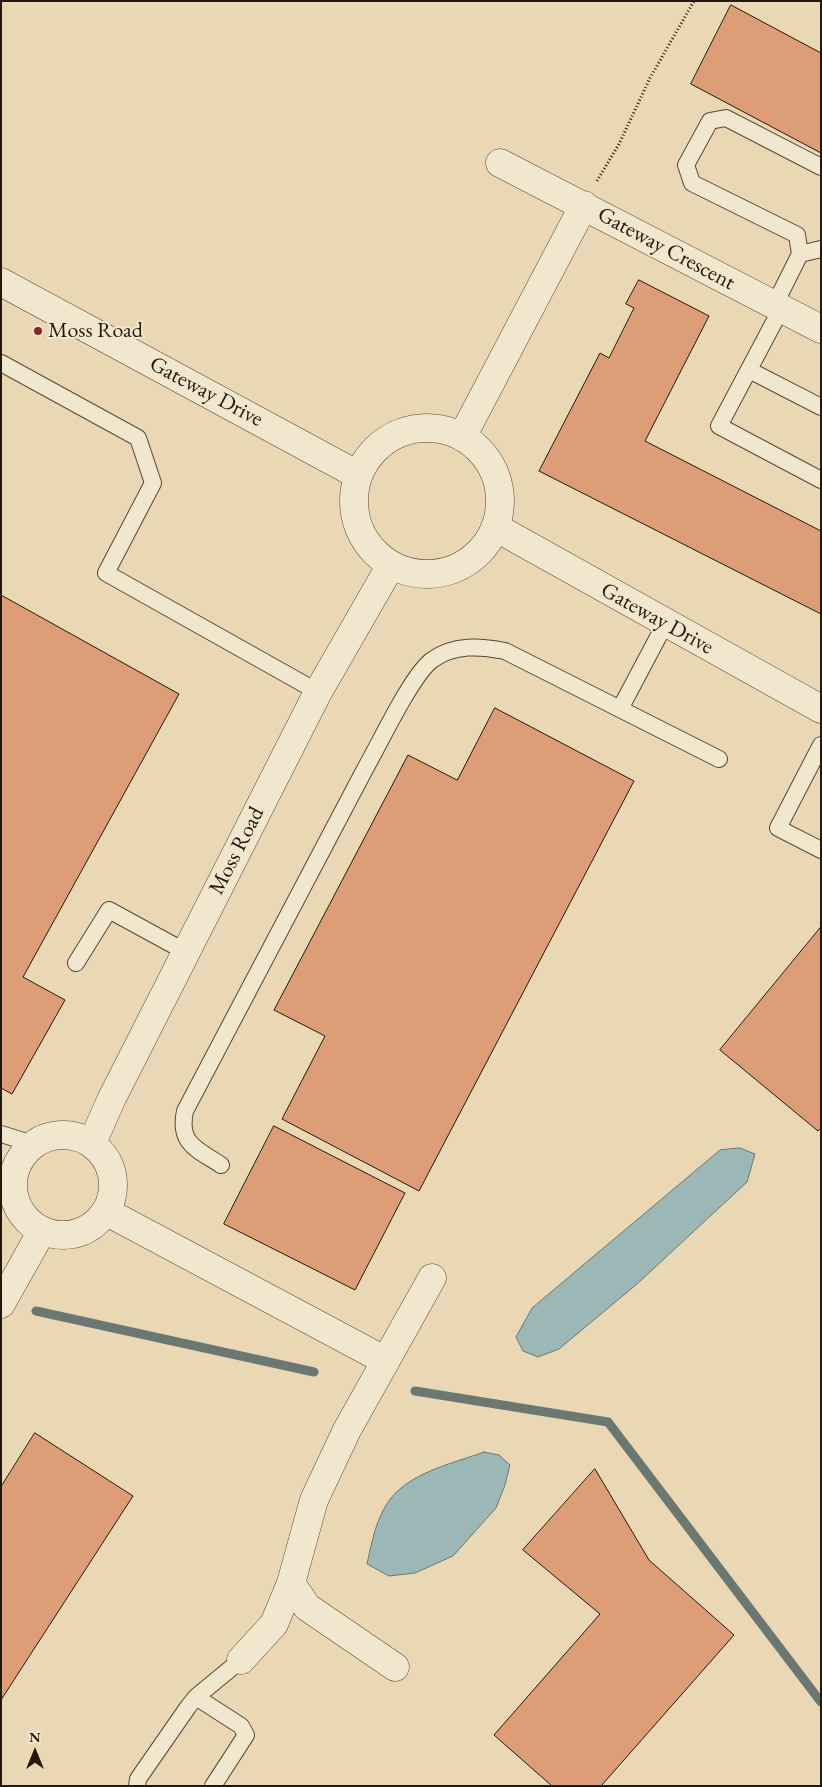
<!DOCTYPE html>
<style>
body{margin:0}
#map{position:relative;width:822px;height:1787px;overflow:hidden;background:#ead8b4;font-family:"EB Garamond",serif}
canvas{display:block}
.frame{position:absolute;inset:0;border:2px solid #24180c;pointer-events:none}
.north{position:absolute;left:10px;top:1727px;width:50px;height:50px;-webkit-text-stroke:4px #f1e6ce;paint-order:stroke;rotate:0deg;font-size:14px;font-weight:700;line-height:20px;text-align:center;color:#24180c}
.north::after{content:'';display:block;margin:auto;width:18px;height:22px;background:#24180c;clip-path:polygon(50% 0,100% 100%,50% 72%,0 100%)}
</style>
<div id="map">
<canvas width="822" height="1787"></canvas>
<div class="frame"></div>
<div class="north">N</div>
</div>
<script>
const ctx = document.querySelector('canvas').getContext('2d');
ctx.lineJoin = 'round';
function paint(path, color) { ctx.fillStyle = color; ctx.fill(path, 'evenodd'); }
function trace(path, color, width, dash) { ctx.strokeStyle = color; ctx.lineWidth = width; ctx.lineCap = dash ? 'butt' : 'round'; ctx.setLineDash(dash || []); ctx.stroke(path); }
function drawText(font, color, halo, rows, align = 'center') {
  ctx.font = font + ' "EB Garamond",serif'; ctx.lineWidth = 4; ctx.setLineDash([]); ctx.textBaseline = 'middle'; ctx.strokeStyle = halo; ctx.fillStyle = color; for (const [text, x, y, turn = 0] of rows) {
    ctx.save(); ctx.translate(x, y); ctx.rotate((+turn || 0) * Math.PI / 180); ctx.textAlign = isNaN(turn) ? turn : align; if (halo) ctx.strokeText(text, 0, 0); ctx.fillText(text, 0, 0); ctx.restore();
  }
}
const water = new Path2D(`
 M740 1148 755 1154 747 1182 637 1284 559 1349 538 1357 523 1351 516 1337 532 1308 720 1150Z
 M484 1452 499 1455 510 1465 505 1485 496 1508 453 1556 415 1573 389 1576 367 1564C372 1542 376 1517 391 1498 412 1472 454 1463 484 1452Z`);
const stream = new Path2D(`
 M36 1311 314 1372
 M415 1391 608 1422 821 1702`);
const building = new Path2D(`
 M731 5 821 53V153L691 84Z
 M639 280 709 316 645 441 821 531V614L539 471 600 353 609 358 634 308 626 304Z
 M1 595 179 694 23 977 65 1000 12 1094 1 1088Z
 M495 708 634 781 419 1191 282 1119 325 1036 274 1010 408 755 457 780Z
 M821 927V1128L818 1131 720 1050Z
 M274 1126 405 1193 355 1290 224 1224Z
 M35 1433 133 1496 1 1700V1487Z
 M595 1469 649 1560 734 1635 601 1786H552L494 1735 600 1614 523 1550Z`);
const path = new Path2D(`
 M597 181 619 144 650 78 694 1`);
const service = new Path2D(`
 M800 254 821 249
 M774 306 800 254 797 235 692 183 686 165 710 121 726 118 821 167
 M781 309 719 426 821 480
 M1 363 138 438 153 483 106 573 318 692
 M749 370 821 407
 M620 709 665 624
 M821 745 778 828 821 850
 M76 963 109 910 186 952
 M1 1134 33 1144
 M221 1165C197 1149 178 1144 185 1111 244 997 304 883 365 769 380 743 411 676 432 660 454 644 480 646 505 651L719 759
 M1 1182 13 1190
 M196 1697 241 1726 246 1735 213 1786
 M137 1786 138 1779 188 1707 196 1697 241 1660`);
const minor = new Path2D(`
 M500 163 821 329
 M1 282 358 475
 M354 501a73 73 0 1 1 146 0a73 73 0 1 1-146 0Z
 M462 437 584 205
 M495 527 821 709
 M13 1185a50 50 0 1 1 100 0a50 50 0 1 1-100 0Z
 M92 1143 111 1100 318 692 391 565
 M107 1212 386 1361
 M1 1304 42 1231
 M241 1660 274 1624 291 1583
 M395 1667 307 1607 291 1583 314 1500 347 1430 432 1278`);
const markers = [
 [38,331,5,"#8f2418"]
];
const streetNames = [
 ["Gateway Crescent",666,249,28],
 ["Gateway Drive",206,392,28],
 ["Gateway Drive",657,619,29],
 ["Moss Road",237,851,-63]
];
const poiNames = [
 ["Moss Road",48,331]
];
paint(water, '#9bb8b6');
trace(water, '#6b7872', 1);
trace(stream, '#6b7872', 9);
paint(building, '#dd9e77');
trace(building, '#24180c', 1);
trace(service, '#564836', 18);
trace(minor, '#564836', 29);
trace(path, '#24180c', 3, [1, 2.5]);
trace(service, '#f1e6ce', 16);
trace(minor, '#f1e6ce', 28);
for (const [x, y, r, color] of markers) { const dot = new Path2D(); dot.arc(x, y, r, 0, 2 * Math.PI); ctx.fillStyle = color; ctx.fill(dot); trace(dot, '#f1e6ce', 2); }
drawText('22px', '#24180c', '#f1e6ce', streetNames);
drawText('22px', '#24180c', '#f1e6ce', poiNames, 'left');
</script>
